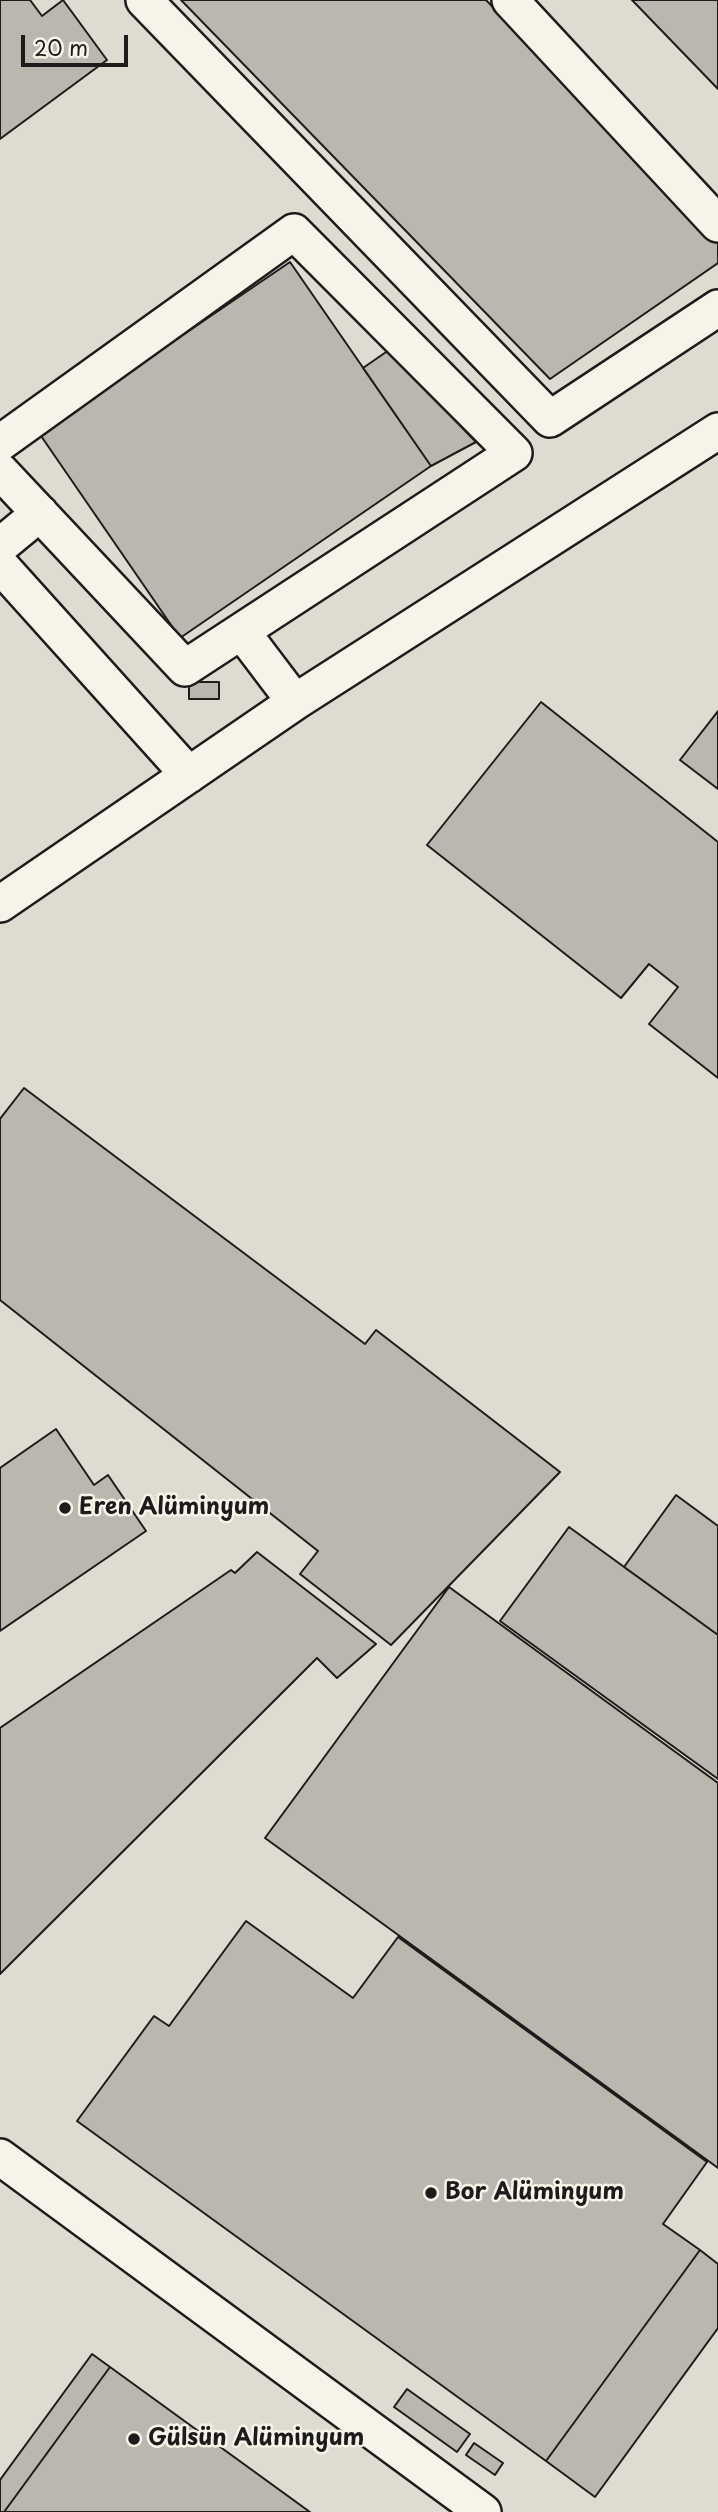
<!DOCTYPE html>
<meta charset="utf-8">
<style>
body{margin:0}
#map{position:relative;width:718px;height:2512px;overflow:hidden;background:#eeeae0;font-family:"Playpen Sans",sans-serif}
canvas{display:block}
.scale{position:absolute;left:21px;top:35px;width:107px;height:32px;box-sizing:border-box;border:4px solid #1c1c1c;border-top:0;padding-left:9px;font-size:21px;line-height:24px;white-space:nowrap;color:#1c1c1c;-webkit-text-stroke:5px #f7f3e8;paint-order:stroke}
</style>
<div id="map">
<canvas width="718" height="2512"></canvas>
<div class="scale">20 m</div>
</div>
<script>
const ctx = document.querySelector('canvas').getContext('2d');
ctx.lineJoin = 'round';
function paint(path, color) { ctx.fillStyle = color; ctx.fill(path, 'evenodd'); }
function trace(path, color, width, dash) { ctx.strokeStyle = color; ctx.lineWidth = width; ctx.lineCap = dash ? 'butt' : 'round'; ctx.setLineDash(dash || []); ctx.stroke(path); }
function drawText(font, color, halo, rows, align = 'center') {
  ctx.font = font + ' "Playpen Sans",sans-serif'; ctx.lineWidth = 5; ctx.setLineDash([]); ctx.textBaseline = 'middle'; ctx.strokeStyle = halo; ctx.fillStyle = color; for (const [text, x, y, turn = 0] of rows) {
    ctx.save(); ctx.translate(x, y); ctx.rotate((+turn || 0) * Math.PI / 180); ctx.textAlign = isNaN(turn) ? turn : align; if (halo) ctx.strokeText(text, 0, 0); ctx.fillText(text, 0, 0); ctx.restore();
  }
}
const built = new Path2D(`
 M0 0H718V2512H0Z`);
const building = new Path2D(`
 M0 0H30L42 16 63 0 107 60 0 139Z
 M181 0H486L718 239V263L550 379Z
 M632 0H718V89Z
 M290 262 431 466 180 638 39 433Z
 M389 350 476 442 431 466 363 368Z
 M189 682H219V699H189Z
 M541 702 718 842V1078L649 1024 678 987 649 964 621 998 427 845Z
 M718 711V789L680 760Z
 M24 1088 365 1344 376 1330 560 1472 391 1645 300 1574 318 1551 0 1300V1119Z
 M56 1429 94 1485 108 1475 146 1531 0 1631V1468Z
 M676 1495 718 1526V1635L624 1567Z
 M569 1527 718 1635V1779L500 1621Z
 M257 1552 376 1644 337 1678 317 1658 0 1974V1728L231 1570 235 1573Z
 M449 1587 718 1783V2168L265 1838Z
 M246 1921 353 1998 398 1937 707 2162 663 2224 700 2250 546 2461 77 2121 154 2016 169 2026Z
 M700 2250 718 2264V2328L595 2497 546 2461Z
 M92 2354 110 2367 4 2512H0V2480Z
 M110 2367 310 2512H4Z
 M407 2389 470 2434 457 2452 394 2407Z
 M474 2443 503 2463 495 2475 466 2455Z`);
const minor = new Path2D(`
 M144 0 550 419 718 308
 M510 0 718 224
 M0 443 294 232 514 453 185 668 0 471
 M0 546 40 513
 M0 565 189 775
 M242 632 295 702
 M0 904 295 702 718 431
 M0 2157 483 2512`);
const markers = [
 [65,1508,7,"#1c1c1c"],
 [431,2193,7,"#1c1c1c"],
 [134,2439,7,"#1c1c1c"]
];
const poiNames = [
 ["Eren Alüminyum",79,1508],
 ["Bor Alüminyum",445,2193],
 ["Gülsün Alüminyum",148,2439]
];
paint(built, '#dedbd1');
paint(building, '#bab7af');
trace(building, '#1c1c1c', 2);
trace(minor, '#1c1c1c', 40);
trace(minor, '#f7f3e8', 35);
for (const [x, y, r, color] of markers) { const dot = new Path2D(); dot.arc(x, y, r, 0, 2 * Math.PI); ctx.fillStyle = color; ctx.fill(dot); trace(dot, '#f7f3e8', 2.5); }
drawText('bold 23px', '#1c1c1c', '#f7f3e8', poiNames, 'left');
</script>
